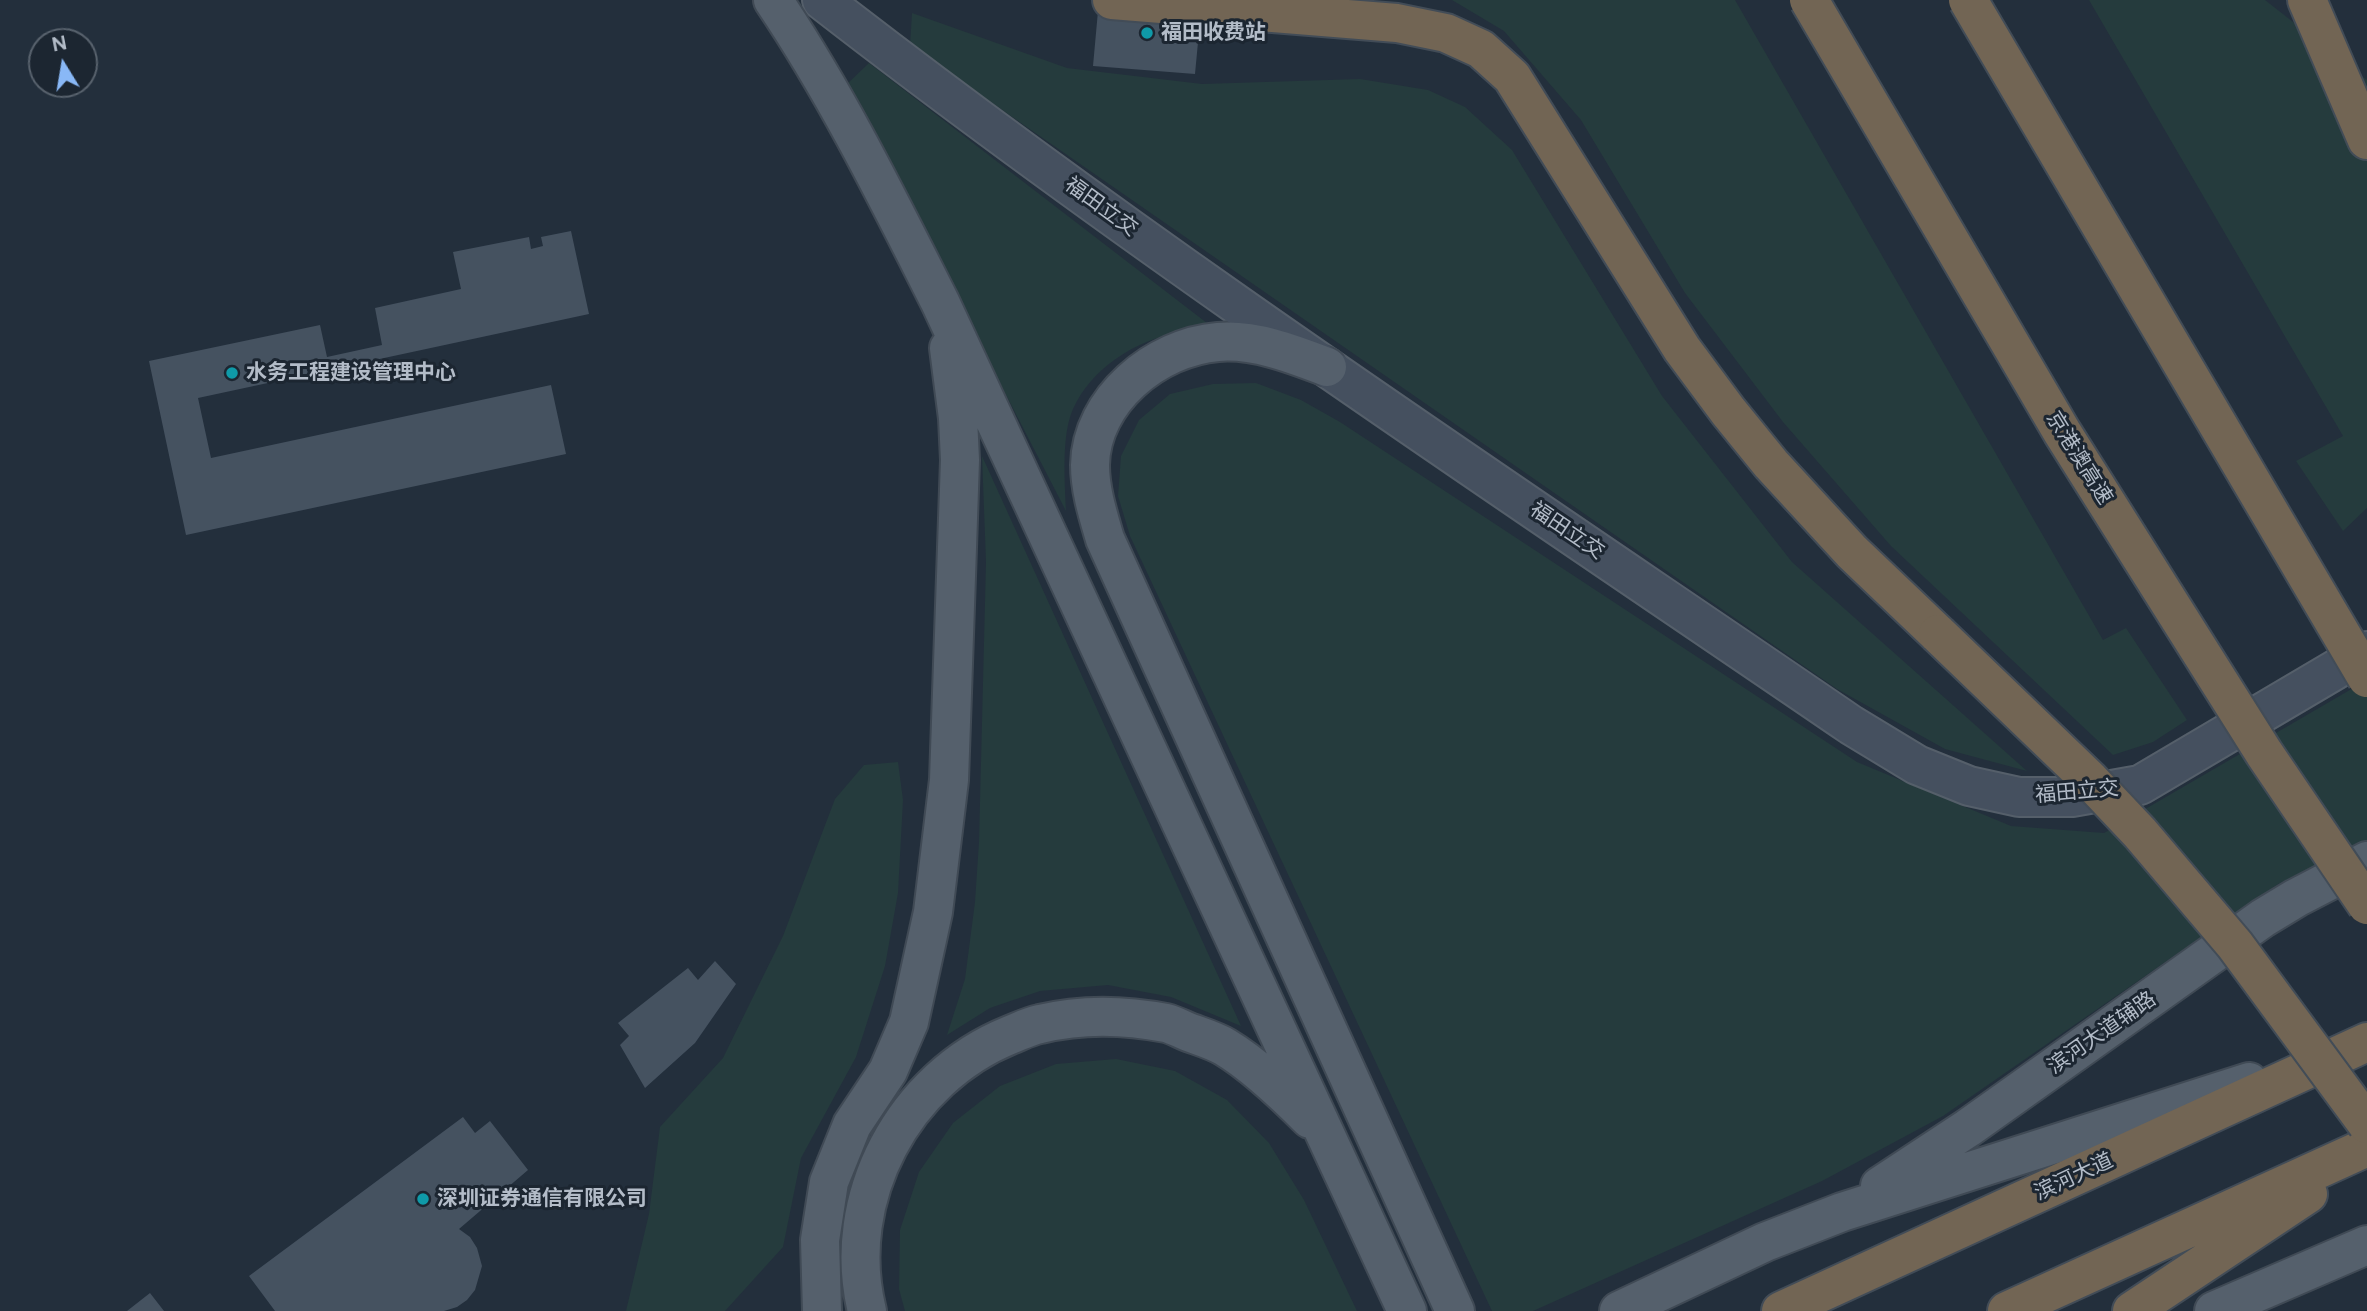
<!DOCTYPE html>
<meta charset="utf-8">
<style>
body{margin:0}
#map{position:relative;width:2367px;height:1311px;overflow:hidden;background:#232f3c;font-family:Figtree,sans-serif}
canvas{display:block}
.north{position:absolute;left:28px;top:28px;width:70px;height:70px;box-sizing:border-box;background:#1c2631;border:2px solid #58626d;border-radius:50%;rotate:349deg;font-size:19px;font-weight:700;line-height:28px;text-align:center;color:#b3bcc8}
.north::after{content:'';display:block;margin:auto;width:24px;height:32px;background:#89b8f6;clip-path:polygon(50% 0,100% 100%,50% 72%,0 100%)}
</style>
<div id="map">
<canvas width="2367" height="1311"></canvas>
<div class="north">N</div>
</div>
<script>
const ctx = document.querySelector('canvas').getContext('2d');
ctx.lineJoin = 'round';
function paint(path, color) { ctx.fillStyle = color; ctx.fill(path, 'evenodd'); }
function trace(path, color, width, dash) { ctx.strokeStyle = color; ctx.lineWidth = width; ctx.lineCap = dash ? 'butt' : 'round'; ctx.setLineDash(dash || []); ctx.stroke(path); }
function drawText(font, color, halo, rows, align = 'center') {
  ctx.font = font + ' Figtree,"Noto Sans SC",sans-serif'; ctx.lineWidth = 6; ctx.setLineDash([]); ctx.textBaseline = 'middle'; ctx.strokeStyle = halo; ctx.fillStyle = color; for (const [text, x, y, turn = 0] of rows) {
    ctx.save(); ctx.translate(x, y); ctx.rotate((+turn || 0) * Math.PI / 180); ctx.textAlign = isNaN(turn) ? turn : align; if (halo) ctx.strokeText(text, 0, 0); ctx.fillText(text, 0, 0); ctx.restore();
  }
}
const green = new Path2D(`
 M1452 0H1735L2103 640 2126 628 2187 720 2153 742 2113 755 1891 546 1783 422 1685 293 1581 120 1504 31Z
 M2089 0H2265L2367 80V508L2343 531 2296 461 2343 436Z
 M912 13 1067 68 1202 84 1360 79 1428 90 1465 107 1512 150 1662 396 1792 562 2027 771 1945 749 1837 689 910 46Z
 M869 63 1216 330C1203 331 1190 331 1178 333 1135 340 1091 369 1073 409 1061 436 1065 482 1066 511L846 85Z
 M1256 383 1301 400 1340 422 1857 762 2011 826 2104 833 2367 680V840L2278 884 1943 1116 1822 1181 1533 1311H1492L1130 536 1118 496 1121 456 1139 420 1170 394 1213 384Z
 M982 456 1241 1026 1171 997 1108 985 1040 991 990 1008 947 1035 965 979 975 902 979 842 986 562Z
 M898 762 903 800 898 893 885 966 856 1057 801 1158 783 1247 725 1311H626L649 1214 660 1127 723 1058 783 936 835 799 864 765Z
 M1116 1059 1175 1071 1227 1100 1269 1143 1304 1200 1357 1311H905L899 1289 900 1230 919 1172 953 1123 1000 1086 1056 1064Z`);
const building = new Path2D(`
 M1099 0H1202L1195 74 1093 66Z
 M571 231 589 314 198 398 211 458 551 385 566 454 186 535 149 361 320 325 327 357 382 345 375 308 461 289 453 252 529 237 531 249 543 246 541 237Z
 M715 961 736 984 695 1043 645 1088 620 1045 629 1036 618 1023 688 968 698 980Z
 M463 1117 475 1133 490 1121 528 1170 459 1229 470 1237 477 1248 482 1266 475 1290 467 1300 457 1307 444 1311H275L249 1276Z
 M150 1293 164 1311H127Z`);
const secondary = new Path2D(`
 M822 0C1153 257 1504 488 1851 725L1917 765 1969 786 2019 797H2072L2140 785 2367 651`);
const primary = new Path2D(`
 M773 0C837 95 888 199 940 302L1407 1311
 M1327 367C1293 354 1255 339 1218 342 1156 347 1091 400 1090 465 1090 490 1098 515 1105 539L1455 1311
 M1880 1186 1968 1128 2263 918 2296 898 2367 861
 M822 1311 820 1240 829 1182 852 1125 888 1071 909 1022 933 912 949 780 960 460 958 418 949 348
 M867 1311C839 1198 904 1078 1010 1035 1020 1031 1030 1026 1040 1024 1081 1014 1125 1015 1166 1023 1174 1025 1183 1030 1191 1033 1202 1037 1215 1041 1225 1047 1255 1065 1285 1094 1310 1119
 M1619 1311 1765 1242 1842 1212 2249 1082
 M2214 1311 2367 1245`);
const highway = new Path2D(`
 M1112 0 1397 23 1446 33 1481 49 1512 77 1682 349 1728 411 1771 464 1852 552 1938 634
 M2307 0 2367 140
 M1781 1311 2367 1042
 M2007 1311 2367 1147
 M2132 1311 2308 1194`);
const highwayBridge = new Path2D(`
 M1809 0 2062 432 2264 753 2367 905
 M1968 0 2367 678
 M1938 634 2090 780 2140 833 2235 945 2367 1124`);
const markers = [
 [1147,33,7,"#0f9aa8"],
 [232,373,7,"#0f9aa8"],
 [423,1199,7,"#0f9aa8"]
];
const poiNames = [
 ["福田收费站",1161,33],
 ["水务工程建设管理中心",246,373],
 ["深圳证券通信有限公司",437,1199]
];
const streetNames = [
 ["福田立交",1101,207,36],
 ["京港澳高速",2079,458,58],
 ["福田立交",1567,531,34],
 ["福田立交",2077,792,-5],
 ["滨河大道辅路",2102,1033,-35],
 ["滨河大道",2074,1177,-25]
];
paint(green, '#253b3d');
paint(building, '#455260');
trace(secondary, '#555f6a', 42);
trace(primary, '#404a55', 42);
trace(highway, '#424c57', 42);
trace(secondary, '#45505f', 38);
trace(primary, '#55606c', 38);
trace(highway, '#726554', 38);
trace(highwayBridge, '#424c57', 42, []);
trace(highwayBridge, '#726554', 38);
for (const [x, y, r, color] of markers) { const dot = new Path2D(); dot.arc(x, y, r, 0, 2 * Math.PI); ctx.fillStyle = color; ctx.fill(dot); trace(dot, '#1c2631', 2.5); }
drawText('bold 21px', '#b3bcc8', '#1c2631', poiNames, 'left');
drawText('21px', '#b3bcc8', '#1c2631', streetNames);
</script>
